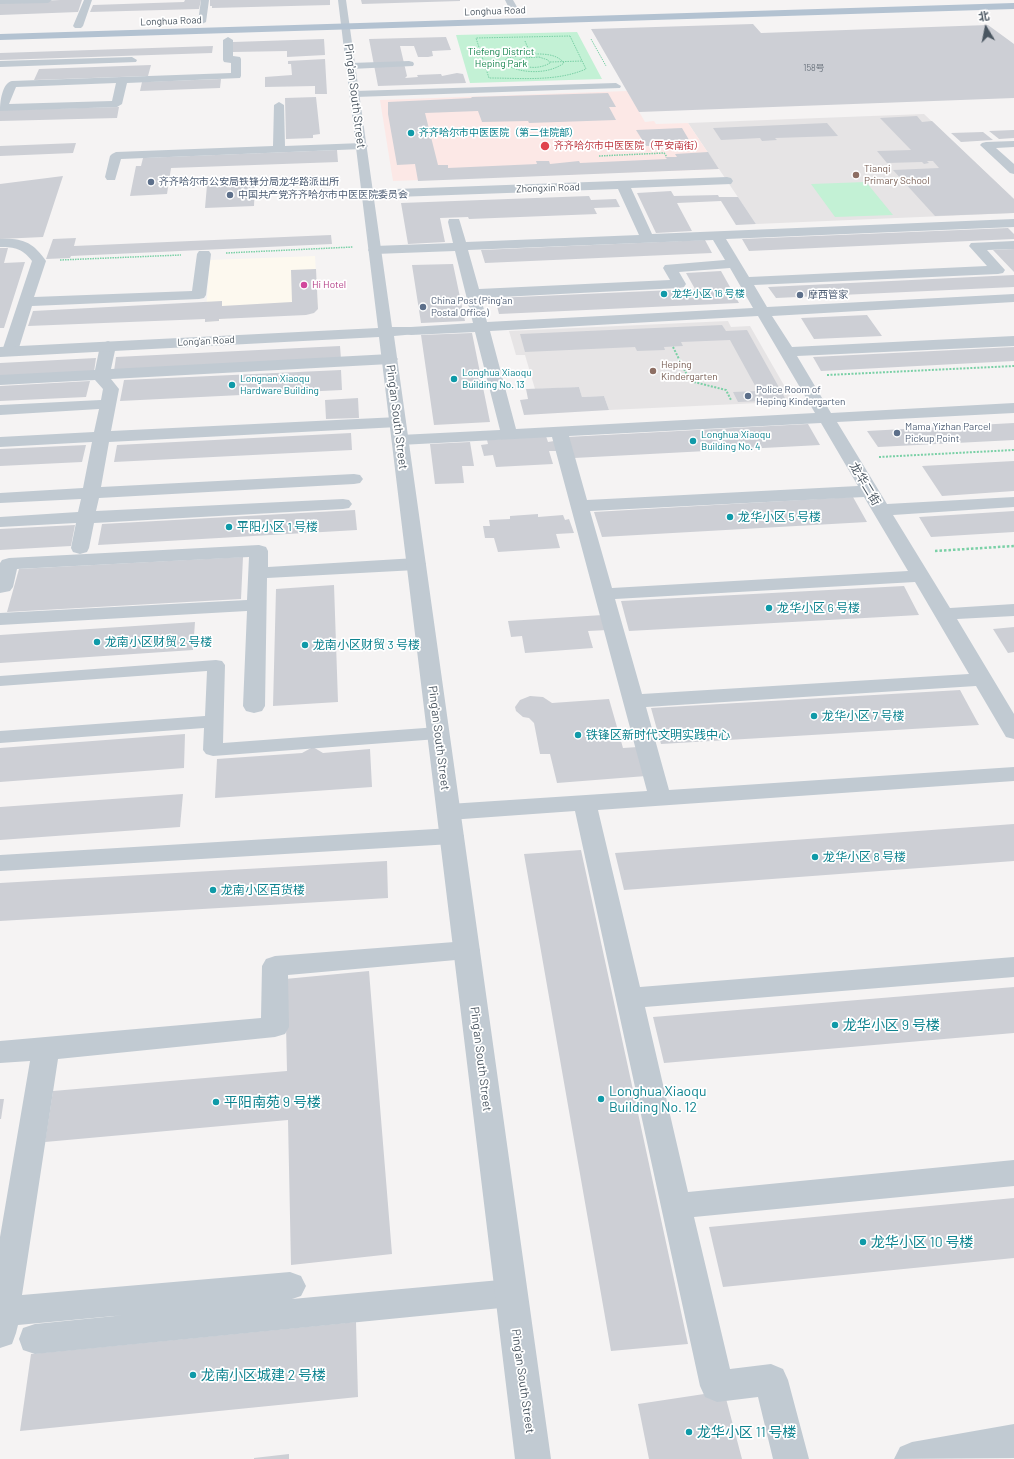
<!DOCTYPE html>
<meta charset="utf-8">
<style>
body{margin:0}
#map{position:relative;width:1014px;height:1459px;overflow:hidden;background:#f5f3f3;font-family:Barlow,"Noto Sans SC",sans-serif}
canvas{display:block}
.north{position:absolute;left:966px;top:8px;width:40px;height:40px;-webkit-text-stroke:3px #fff;paint-order:stroke;rotate:350deg;font-size:11px;font-weight:700;line-height:16px;text-align:center;color:#4a5661}
.north::after{content:'';display:block;margin:auto;width:14px;height:18px;background:#4a5661;clip-path:polygon(50% 0,100% 100%,50% 72%,0 100%)}
</style>
<div id="map">
<canvas width="1014" height="1459"></canvas>
<div class="north">北</div>
</div>
<script>
const ctx = document.querySelector('canvas').getContext('2d');
ctx.lineJoin = 'round';
function paint(path, color) { ctx.fillStyle = color; ctx.fill(path, 'evenodd'); }
function trace(path, color, width, dash) { ctx.strokeStyle = color; ctx.lineWidth = width; ctx.lineCap = dash ? 'butt' : 'round'; ctx.setLineDash(dash || []); ctx.stroke(path); }
function drawText(font, color, halo, rows, align = 'center') {
  ctx.font = font + ' Barlow,"Noto Sans SC",sans-serif'; ctx.lineWidth = 3.5; ctx.setLineDash([]); ctx.textBaseline = 'middle'; ctx.strokeStyle = halo; ctx.fillStyle = color; for (const [text, x, y, turn = 0] of rows) {
    ctx.save(); ctx.translate(x, y); ctx.rotate((+turn || 0) * Math.PI / 180); ctx.textAlign = isNaN(turn) ? turn : align; if (halo) ctx.strokeText(text, 0, 0); ctx.fillText(text, 0, 0); ctx.restore();
  }
}
const commercial = new Path2D(`
 M315 256 318 309 220 319 219 321 205 322 210 260Z`);
const education = new Path2D(`
 M924 114 1014 199V213L756 224 688 123Z
 M728 321 731 327 750 326 793 401 789 405 781 407 760 403 609 410 604 396 582 397 579 387 535 389 525 355H516L509 331Z`);
const medical = new Path2D(`
 M627 91 645 122 654 121 656 124 688 123 719 169 393 181 380 100Z`);
const green = new Path2D(`
 M577 32 602 79 470 83 456 35Z
 M866 182 893 215 835 217 811 184Z`);
const building = new Path2D(`
 M60 0H82L78 12 0 15V3Z
 M185 0H201L199 9 90 12 93 5 184 2Z
 M210 0H330V5L212 8V6H210Z
 M361 0H460V1L362 4Z
 M753 24 761 33 988 25 1014 44V98L639 112 591 29Z
 M446 37 451 50 432 51 433 56 428 57H418L414 46H400L407 76 405 78 418 77 417 75 441 74 442 76 457 73 463 74 466 83 378 86 369 39Z
 M324 39 325 55 287 57V51L233 52V42Z
 M213 46 212 53 0 60V53Z
 M325 59 327 94H315V86L265 87V77L292 75 291 64H288V61Z
 M151 65 148 76 34 80 39 69Z
 M221 79 220 88 140 91 142 82Z
 M608 93 616 107H609L616 120 529 123 528 121 482 122 478 111 425 113 438 165H448V168L537 164 536 161H549L550 164 579 161 580 163 667 159 665 157H677L675 154 708 152 719 169 418 181 415 164 397 165 388 114V102L472 98 471 97Z
 M316 97 320 134 313 135V138L286 139 285 98Z
 M119 107 117 118 0 121V110Z
 M917 116 922 122 932 121 1014 199V213L935 216 893 170 939 168 933 161H927L929 163 924 164 922 162 887 163 877 151 911 150 880 118Z
 M827 123 838 136 775 138 777 140 762 141 760 138 721 140 713 128Z
 M682 128 692 145 646 146 636 130Z
 M1014 130V138L999 139 989 131Z
 M983 132 993 140 961 142 951 133Z
 M76 143 73 153 0 156V146Z
 M337 150 338 162 171 168 167 194 130 196 136 166H141L143 158Z
 M63 176 43 237 0 239V184Z
 M255 183 254 206 205 208 207 185Z
 M671 191 674 196 718 195 719 197H738L756 224 736 225 721 201 677 203 692 231 656 233 637 193Z
 M589 196 591 200 616 199 620 207 594 208 597 214 469 219 468 217 440 218 445 242 408 244 401 203Z
 M1008 228 1014 234V239L749 251 742 239Z
 M331 235 332 244 71 256 70 258 46 259 53 239 76 238 74 246Z
 M705 240 712 253 485 263 481 250Z
 M0 248H8L4 263 25 262 4 328H0Z
 M1014 249V272L993 250Z
 M453 264 465 321 421 323 412 265Z
 M316 269 318 309 314 313 306 315 219 319V321L205 322V319L28 326 33 311 222 301V306L292 302 291 270Z
 M721 271 739 303 499 314 495 298 695 289 686 273Z
 M1014 275V287L776 298 768 287Z
 M867 315 882 336 814 339 801 318Z
 M722 325 726 331 747 330 786 400 783 403 776 404 763 401 738 402 733 392 758 391 730 340 681 342 683 346 664 347 665 350 637 351 635 347 525 352 520 334Z
 M472 333 490 422 434 425 421 335Z
 M340 346 341 359 114 371 116 357Z
 M1014 347V361L821 371 813 357Z
 M96 358 94 372 0 377V363Z
 M341 370 342 390 120 401 124 380Z
 M90 381 86 397 0 401V386Z
 M579 387 582 397 604 396 609 410 524 415 520 400 528 399 526 389Z
 M358 398 359 418 326 419 325 400Z
 M1014 423V440L878 447 867 431Z
 M808 424 820 445 574 458 567 437Z
 M351 433 352 450 114 462 117 445Z
 M546 436 548 442 554 441 557 451H549L553 464 496 467 493 455 484 456 481 445 488 444 487 440Z
 M470 442 474 466H462L464 483 435 484 430 444Z
 M86 445 82 462 0 466V449Z
 M1014 461V491L942 496 922 466Z
 M853 497 867 522 602 537 594 512Z
 M355 510 357 530 98 545 102 524Z
 M1014 511V532L931 537 919 517Z
 M538 514V517L563 515 565 520 569 519 574 533 556 534 560 548 498 552 494 538H485L483 526H490L489 520 510 519V516Z
 M75 525 71 546 0 550V529Z
 M243 557 241 599 7 612 19 569Z
 M334 585 338 702 273 706 276 589Z
 M904 586 919 615 629 631 621 601Z
 M603 615 608 630 588 631 593 648 525 653 522 636 511 637 508 621Z
 M195 622 193 650 0 663V635Z
 M1014 627V652L1008 653 993 629Z
 M960 690 979 725 661 744 651 708Z
 M530 696 543 697 552 703 609 699 623 748 638 747 646 776 557 783 550 754H540L534 723 529 718 523 717 516 711 515 707 520 700Z
 M185 734 184 768 0 782V748Z
 M313 747 323 753 370 749 372 787 215 798 217 759 302 753Z
 M183 794 180 827 0 840V807Z
 M1014 824V861L624 890 615 853Z
 M581 850 688 1344 611 1351 524 854Z
 M387 861 388 898 0 921V883Z
 M369 971 392 1254 291 1265 288 1120 45 1142 53 1091 287 1071 285 979Z
 M1014 987V1033L664 1063 653 1017Z
 M0 1099H4L1 1119H0Z
 M1014 1198V1258L723 1287 709 1227Z
 M356 1322 358 1397 20 1431 31 1354Z
 M724 1391 742 1459H649L638 1404Z
 M289 1454V1459H254V1458Z`);
const pathFar3 = new Path2D(`
 M570 36 586 69C556 82 521 78 489 78L476 38Z
 M591 39 606 66
 M525 41 531 55
 M530 54C542 54 556 53 564 63 548 75 519 74 503 63L507 58Z
 M539 57 548 60 550 63C540 69 526 69 516 62L523 58Z
 M550 62 582 61
 M484 63H516`);
const pathFar2 = new Path2D(`
 M599 156 664 153 667 157
 M226 253 353 247
 M60 260 181 255`);
const pathFar1 = new Path2D(`
 M673 347 690 381 726 390 731 400
 M827 375 1014 366
 M879 457 1014 450`);
const path = new Path2D(`
 M935 551 1014 546`);
const service = new Path2D(`
 M201 0H209L206 22 202 24 198 22Z
 M216 660 222 661 225 665 223 743 438 727 445 729 448 733 445 737 438 739 213 756 206 754 203 750 204 728 0 743V731L205 716 207 671 0 686V676Z`);
const minor = new Path2D(`
 M0 0H52L48 3 0 4Z
 M84 0H92L83 26 81 28H75L73 26Z
 M505 0H513L520 12 518 14H512Z
 M228 37 233 40V56L240 57 241 59V76L240 78 127 83 122 104 117 107 0 111C0 102 2 83 12 81L231 73V63L224 62 223 60V40ZM116 83 112 101 9 104 16 87Z
 M132 57 137 60 136 62 0 67V61Z
 M409 61 413 62 414 64 413 66 351 69 346 66 351 63Z
 M616 83 621 86 620 88 355 97 350 94 355 91Z
 M279 102 284 105 285 146 362 143 366 144 368 146 366 148 362 149 121 159 115 180H107L105 177 110 156 112 154 116 152 273 146 274 105Z
 M1014 141V147L996 148 1014 164V174L1010 173 980 145 982 143 986 142Z
 M727 177 731 178 733 181 731 184 631 188 652 234 1014 219V227L726 239 749 277 987 266 969 246 971 243 1014 241V249L987 250 1005 270 1003 273 998 274 754 285 767 307 1014 294V302L772 316 792 347 1014 336V346L797 356 831 413 1014 403V413L837 422 887 504 1014 497V507L893 515 950 608 1014 604V616L957 619 1014 714V739L1006 737 976 686 646 707 669 790 1014 767V781L598 810 640 987 1014 957V977L645 1007 688 1192 1014 1160V1186L694 1217 730 1369 771 1364 783 1369 788 1380 809 1459H773L758 1397 717 1402 705 1397 700 1386 575 811 449 820 441 817 437 812 441 807 449 804 647 791 552 437 400 445 394 444 392 440 394 436 400 435 500 430 475 332 411 335 406 334 404 331 406 328 411 327 473 323 455 251 375 254 370 253 368 250 370 247 375 246 453 243 448 222 449 219H459L460 222 466 242 639 235 618 189 368 198 364 197 362 194 364 191 368 190ZM713 240 725 260 665 265 663 268 670 280 479 289 468 250ZM730 268 753 308 487 322 481 298 679 288 684 287 686 284 679 272ZM758 316 815 413 516 429 490 331ZM821 423 858 486 587 500 569 436ZM864 497 908 571 612 588 590 511ZM915 582 969 674 642 694 615 599Z
 M0 239C22 238 33 242 46 261L34 297 192 291 197 254 199 251H209L211 254 206 295 204 298 199 299 32 306 18 351 15 354 10 356 5 354 2 351 32 261C23 249 15 247 0 247Z
 M108 341 113 343 116 346 111 369 390 354 395 356 398 359 395 362 390 364 111 379 119 389 111 431 398 417 404 418 406 422 404 426 398 427 109 442 101 487 354 474 360 475 363 479 360 483 354 484 99 498 96 511 343 499 349 500 352 504 349 508 343 509 94 523 89 548 87 552 80 554 73 552 71 548 76 523 0 527V517L78 512 81 499 0 503V493L83 488 92 442 0 447V437L94 432 99 409 0 415V405L101 400 103 389 95 380 0 385V375L95 370 100 346 103 343Z
 M259 545 266 547 268 551V567L416 558 423 560 426 564 423 568 416 570 267 578 265 706 262 711 254 713 246 711 243 706 247 611 0 625V613L247 600 249 557 17 569 13 587 10 591 0 593V563L2 560 9 558Z
 M452 828 460 830 464 836 460 842 452 844 0 871V855Z
 M467 941 476 943 480 950 476 957 467 959 288 975 289 1027 285 1034 275 1037 58 1059 22 1295 290 1272 301 1276 306 1286 301 1296 292 1299 511 1279 522 1283 527 1293 522 1303 511 1307 35 1354 23 1350 19 1339 23 1328 35 1324 125 1315 18 1325 16 1333 12 1344 0 1348V1237L30 1061 0 1063V1041L261 1018 262 966 266 959 275 956Z
 M1014 1424V1458L894 1459 900 1447 912 1442Z`);
const tertiary = new Path2D(`
 M338 0H346L392 327H411L416 328 418 331 416 334 394 336 551 1459H515L379 337 0 357V347L378 328Z`);
const primary = new Path2D(`
 M1014 3V9L0 40V34Z`);
const markers = [
 [411,133,4,"#0f9aa8"],
 [545,146,5,"#e0444e"],
 [856,175,4,"#8d6e63"],
 [151,182,4,"#5c6f8a"],
 [230,195,4,"#5c6f8a"],
 [304,285,4,"#d1479c"],
 [664,294,4,"#0f9aa8"],
 [800,295,4,"#5c6f8a"],
 [423,307,4,"#5c6f8a"],
 [653,371,4,"#8d6e63"],
 [454,379,4,"#0f9aa8"],
 [232,385,4,"#0f9aa8"],
 [748,396,4,"#5c6f8a"],
 [897,433,4,"#5c6f8a"],
 [693,441,4,"#0f9aa8"],
 [730,517,4,"#0f9aa8"],
 [229,527,4,"#0f9aa8"],
 [769,608,4,"#0f9aa8"],
 [97,642,4,"#0f9aa8"],
 [305,645,4,"#0f9aa8"],
 [814,716,4,"#0f9aa8"],
 [578,735,4,"#0f9aa8"],
 [815,857,4,"#0f9aa8"],
 [213,890,4,"#0f9aa8"],
 [835,1025,4,"#0f9aa8"],
 [601,1099,4,"#0f9aa8"],
 [216,1102,4,"#0f9aa8"],
 [863,1242,4,"#0f9aa8"],
 [193,1375,4,"#0f9aa8"],
 [689,1432,4,"#0f9aa8"]
];
const farNumbernames = [
 ["158号",814,68]
];
const farStreetnames = [
 ["Longhua Road",495,11,-2],
 ["Longhua Road",171,21,-2],
 ["Zhongxin Road",548,188,-2],
 ["Long'an Road",206,341,-3]
];
const farParknames = [
 ["Tiefeng District",501,52],
 ["Heping Park",501,64]
];
const farCulturenames = [
 ["齐齐哈尔市中医医院（第二住院部）",419,133],
 ["龙华小区 16 号楼",672,294],
 ["Longhua Xiaoqu",462,373],
 ["Building No. 13",462,385],
 ["Longnan Xiaoqu",240,379],
 ["Hardware Building",240,391],
 ["Longhua Xiaoqu",701,435],
 ["Building No. 4",701,447]
];
const farHealthnames = [
 ["齐齐哈尔市中医医院（平安南街）",554,146]
];
const farEducationnames = [
 ["Tianqi",864,169],
 ["Primary School",864,181],
 ["Heping",661,365],
 ["Kindergarten",661,377]
];
const farServicenames = [
 ["齐齐哈尔市公安局铁锋分局龙华路派出所",159,182],
 ["中国共产党齐齐哈尔市中医医院委员会",238,195],
 ["摩西管家",808,295],
 ["China Post (Ping'an",431,301],
 ["Postal Office)",431,313],
 ["Police Room of",756,390],
 ["Heping Kindergarten",756,402],
 ["Mama Yizhan Parcel",905,427],
 ["Pickup Point",905,439]
];
const farHotelnames = [
 ["Hi Hotel",312,285]
];
const streetNames = [
 ["Ping'an South Street",355,96,83],
 ["Ping'an South Street",397,417,83],
 ["龙华二街",865,484,59],
 ["Ping'an South Street",439,738,83],
 ["Ping'an South Street",481,1059,83],
 ["Ping'an South Street",523,1381,82]
];
const cultureNames = [
 ["龙华小区 5 号楼",738,517],
 ["平阳小区 1 号楼",237,527],
 ["龙华小区 6 号楼",777,608],
 ["龙南小区财贸 2 号楼",105,642],
 ["龙南小区财贸 3 号楼",313,645],
 ["龙华小区 7 号楼",822,716],
 ["铁锋区新时代文明实践中心",586,735],
 ["龙华小区 8 号楼",823,857],
 ["龙南小区百货楼",221,890]
];
const nearCulturenames = [
 ["龙华小区 9 号楼",843,1025],
 ["Longhua Xiaoqu",609,1091],
 ["Building No. 12",609,1107],
 ["平阳南苑 9 号楼",224,1102],
 ["龙华小区 10 号楼",871,1242],
 ["龙南小区城建 2 号楼",201,1375],
 ["龙华小区 11 号楼",697,1432]
];
paint(commercial, '#fdf9ef');
paint(education, '#e6e4e5');
paint(medical, '#fce8e6');
paint(green, '#c3f1d5');
paint(building, '#cdcfd5');
trace(pathFar3, '#7ad0a6', 1, [1.5, 1]);
trace(pathFar2, '#7ad0a6', 1.5, [1.5, 1]);
trace(pathFar1, '#7ad0a6', 2, [2, 1.5]);
trace(path, '#7ad0a6', 2.5, [2.5, 2]);
paint(service, '#c1cad2');
paint(minor, '#c1cad2');
paint(tertiary, '#c1cad2');
paint(primary, '#b3c2d1');
for (const [x, y, r, color] of markers) { const dot = new Path2D(); dot.arc(x, y, r, 0, 2 * Math.PI); ctx.fillStyle = color; ctx.fill(dot); trace(dot, '#fff', 1.5); }
drawText('9px', '#6b747e', null, farNumbernames);
drawText('10px', '#4a5661', '#fff', farStreetnames);
drawText('10px', '#17864f', '#fff', farParknames);
drawText('10px', '#0d838f', '#fff', farCulturenames, 'left');
drawText('10px', '#be3a42', '#fff', farHealthnames, 'left');
drawText('10px', '#785e54', '#fff', farEducationnames, 'left');
drawText('10px', '#4e5e75', '#fff', farServicenames, 'left');
drawText('10px', '#b23c85', '#fff', farHotelnames, 'left');
drawText('12px', '#4a5661', '#fff', streetNames);
drawText('12px', '#0d838f', '#fff', cultureNames, 'left');
drawText('14px', '#0d838f', '#fff', nearCulturenames, 'left');
</script>
